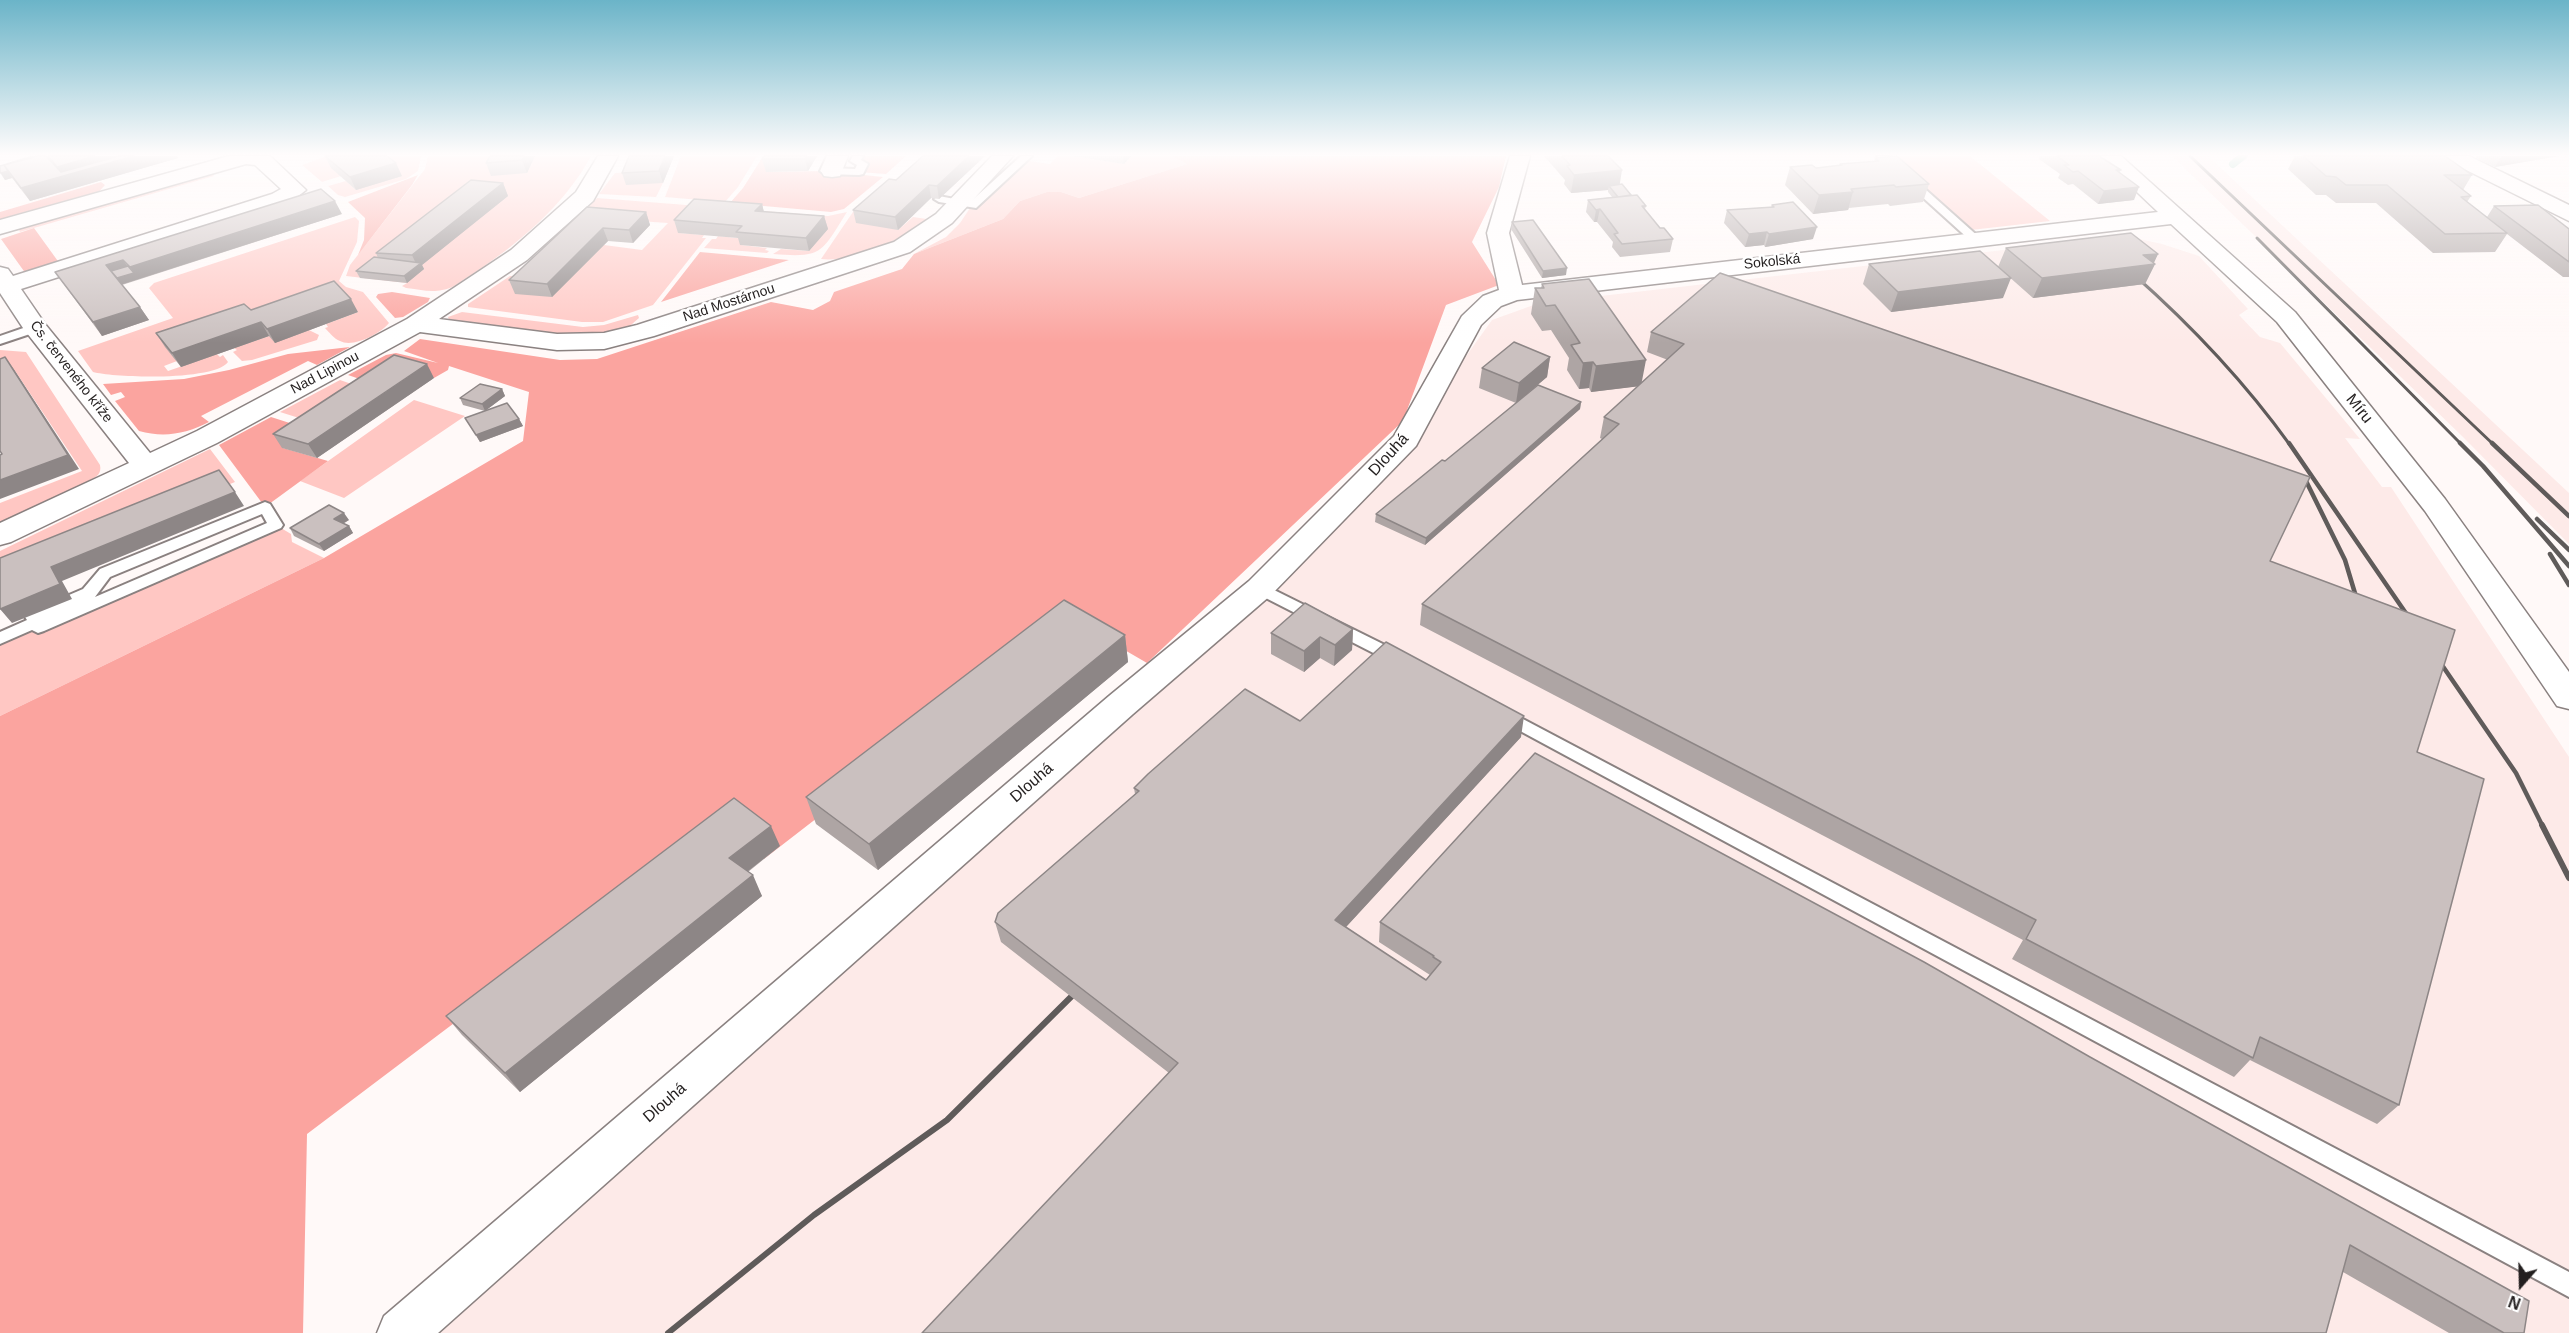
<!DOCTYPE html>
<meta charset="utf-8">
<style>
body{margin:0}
#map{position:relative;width:2569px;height:1333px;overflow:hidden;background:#fff9f8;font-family:Arial,sans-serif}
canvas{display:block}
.north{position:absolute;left:2491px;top:1255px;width:60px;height:60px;-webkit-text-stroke:4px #fff;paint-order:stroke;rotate:200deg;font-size:16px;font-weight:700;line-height:24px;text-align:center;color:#231f1f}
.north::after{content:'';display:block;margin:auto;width:21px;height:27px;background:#231f1f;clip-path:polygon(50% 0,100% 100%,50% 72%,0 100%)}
</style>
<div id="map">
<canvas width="2569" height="1333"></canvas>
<div class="north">N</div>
</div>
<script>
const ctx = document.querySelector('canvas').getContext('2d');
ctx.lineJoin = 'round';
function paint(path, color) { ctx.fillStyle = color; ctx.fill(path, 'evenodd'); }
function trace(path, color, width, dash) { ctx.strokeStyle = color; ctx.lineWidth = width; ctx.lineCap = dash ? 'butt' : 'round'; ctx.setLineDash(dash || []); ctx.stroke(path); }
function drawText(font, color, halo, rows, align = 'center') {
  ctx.font = font + ' Arial,sans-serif'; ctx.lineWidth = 5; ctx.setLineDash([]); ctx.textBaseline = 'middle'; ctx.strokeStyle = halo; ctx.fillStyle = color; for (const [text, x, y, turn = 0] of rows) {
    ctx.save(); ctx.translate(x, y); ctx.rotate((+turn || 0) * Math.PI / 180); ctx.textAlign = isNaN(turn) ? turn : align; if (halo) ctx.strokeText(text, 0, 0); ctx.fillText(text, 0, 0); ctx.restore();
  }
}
const built = new Path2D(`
 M2172 156H2208L2569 493V544L2462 436Z
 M2126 236 2162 244 2199 256 2248 309 2239 315 2260 337 2280 343 2360 439 2345 438 2382 487H2391L2569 757V1333H401L1121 705 1406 440 1492 320 1539 303Z`);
const green = new Path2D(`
 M327 156H365L332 168 341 176 322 182 302 165Z
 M378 156H421L418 171 406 179 345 197 338 195 328 186 346 181 356 190Z
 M428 156H501L527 173 535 156H591C565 205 517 245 471 275 462 280 453 289 442 290 431 293 417 289 406 288L402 286 407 283 346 276 350 265 425 169Z
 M681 156H757L738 187 725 202 665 197Z
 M1058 156H1074L1124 164 1131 156H1171L1187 164 1079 198 1061 192H1047L1020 201 1003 219 914 254 946 237 960 223 974 202 1023 160 1050 164Z
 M1892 156H1970L2050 221 1971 230Z
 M632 172 663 183 656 197 599 194 615 173Z
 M212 173 214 176 20 232 18 228Z
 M597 198 828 216 847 212C821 253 823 258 773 254L781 249 809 251 827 229 679 233 704 235 702 238H706L653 305 603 322H582L468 307V304L510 276 531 278 604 245 642 250 668 223 579 217Z
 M857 206 868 208 898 230 913 217 927 219C905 239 851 263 821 259Z
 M355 217 359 221 357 242 339 281 346 287 363 292 389 323C380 334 353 348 340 341 334 339 329 332 325 328L328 327 326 324 358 312 166 347 177 361 164 366 168 371 217 354 220 357 223 355 228 362C214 381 116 378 93 372L78 351 173 318 149 288 154 283Z
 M718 236 746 239 741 245 767 248 765 250 769 251 767 253 704 248 712 239H716Z
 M462 312 583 327 604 325 638 315 639 318 624 331 595 338 461 324 449 320 448 317Z
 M309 330 319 335 317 340 252 360 242 361 233 352 237 350 234 348 269 336Z
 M0 350 26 352 100 465C102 474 96 477 89 481L0 522V503L82 471 15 371 0 376Z
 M340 380 369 390 318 424 280 412Z
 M414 400 465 416 344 498 300 481Z
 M210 449 235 482 0 577V551Z
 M276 525 291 534 292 542 324 558 0 716V644Z`);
const forest = new Path2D(`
 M858 156H906L886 174 859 172 862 164 855 161Z
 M1171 156H1506L1499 187 1472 242 1499 285 1446 305 1403 421 1147 663 1073 620 764 859 714 827 307 1134 303 1333H0V716L324 558 523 441 529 392 449 366 448 370 434 378 401 368 377 385 348 375 386 355 396 353 438 363 404 351 420 339 560 360 597 359 771 302 813 310 830 301 834 292 902 269 914 254 1003 219 1020 201 1047 192H1061L1079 198 1187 164Z
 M762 158H768L767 172 825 171 883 177 844 209 831 212 730 203 743 188Z
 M418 175 412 185 358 255 364 240 365 218 348 202Z
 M101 182 105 185 96 195 0 224V212Z
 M34 228 60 264 26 274 1 239Z
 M700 252 789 260 661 302Z
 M392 292 430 298 428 302 403 317 395 318 376 297 378 294Z
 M350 347 317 365 308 361 201 416 209 422C186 434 164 438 139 431L115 401 125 397 121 392 111 395 103 384 184 379 229 370 288 354Z
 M271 417 299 426 283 448 328 461 265 507 219 445Z`);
const stream = new Path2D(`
 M2233 164 2243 156`);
const service = new Path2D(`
 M827 156H837L832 168 855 169 857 165 850 161 853 156H863L861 160 868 164 863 174 859 175 825 174 820 171Z
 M1021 156H1032L976 208 939 202 934 199 939 196 970 202Z
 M1877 156H1888L1980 238V242H1972Z
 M35 324 39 325 41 328 39 331 0 344V336Z
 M265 502 270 504 283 525 281 528 44 631 38 633 32 630 0 644V632L27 620 25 617 27 613 83 589 100 569ZM262 514 267 523 95 597 110 577Z
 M1260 583 1405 655 1407 659 1405 663H1393L1254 592 1252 588 1254 584Z
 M1504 709 2569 1272V1297L1498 719 1495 715 1498 711Z`);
const minor = new Path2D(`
 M229 156H270L306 190 288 204 21 289 45 324 150 453 197 431 407 319 511 250 576 192 598 156H618L593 201 527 260 439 319 557 334 604 333 637 325 894 242 936 214 992 156H1013L952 223 910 252 654 336 604 349 557 350 420 332 217 443 11 542 0 545V523L129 463 23 328 0 293V267L8 269 13 276 272 194 281 189 255 165 246 164 0 234V220Z
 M828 156H848L840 176 832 177 824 176 821 171Z
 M1510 156H1530L1509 233 1522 285 2158 212 2099 156H2121L2295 312 2445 499 2569 672V709L2557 706 2425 511 2277 322 2171 224 1517 300 1501 306 1481 325 1416 446 1271 595 1133 714 438 1333H377L384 1316 1109 696 1249 581 1394 436 1462 316 1483 296 1499 290 1487 233Z
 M2443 156H2469L2569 205V221L2446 160Z`);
const railFar2 = new Path2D(`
 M2190 156 2494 445
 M2257 238 2462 445
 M2132 273C2191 325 2244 381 2290 445`);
const railFar1 = new Path2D(`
 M2289 443 2414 625
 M2460 443 2483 466 2569 566
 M2492 443 2569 516
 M2306 481 2345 560 2360 610
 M2537 519 2569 550
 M2550 554 2569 585
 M2433 652 2516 773 2543 827`);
const rail = new Path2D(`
 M2542 825 2569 878
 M668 1333 814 1215 947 1120 1083 985`);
const wall = new Path2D(`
 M38 156H177L178 158 30 201 12 178 5 180 0 173Z
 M325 156 402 176 356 190 331 168Z
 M490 156H535L527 173 491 176 486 163Z
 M674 156 663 183 626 185 622 173Z
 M817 156 808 171 766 172 762 159Z
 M985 156 939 199 931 198 898 230 856 223 853 210 896 180Z
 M1073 156H1131L1124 164Z
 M1544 156H1608L1619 184 1631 195 1646 206 1645 209 1660 228 1673 239 1670 252 1620 257 1612 247 1613 242 1597 222H1594L1586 212 1588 200 1612 197 1608 192V190L1571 193 1564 184 1565 180Z
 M2040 156H2099L2121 170 2119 173 2134 200 2098 204 2073 184 2068 185 2058 178 2060 174 2039 159Z
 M2295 156H2445L2472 175 2463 190 2471 196 2467 202 2487 217 2494 206 2569 229V277H2563L2507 234 2495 252 2433 253 2376 203H2336L2326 195H2316L2288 169Z
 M2477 156H2559L2495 167 2476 158Z
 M1875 158 1929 184 1923 202 1890 206 1888 204 1849 208 1848 210 1813 214 1785 185 1790 167 1816 168 1839 166 1840 164 1874 162Z
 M503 183 508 196 422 265 424 269 407 283 360 278 356 271 378 258 376 253Z
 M762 204 764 212 824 216 828 229 809 251 740 245 738 238 678 233 674 220Z
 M1772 205 1813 239 1765 247 1764 245 1745 247 1724 223 1727 210 1771 207Z
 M587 207 646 212 650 225 633 243 608 241 552 297 515 294 509 280Z
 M342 214 122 285 140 307 149 320 102 336 55 272Z
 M1512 222 1566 275 1542 278 1511 229Z
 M2006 248 2158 254 2153 263 2155 264 2145 284 2033 298 1998 267Z
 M1869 264 2003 298 1891 312 1863 284Z
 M1542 284 1641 383 1668 360 1647 352 1651 332 2270 561 2417 752 2399 1105 2377 1124 2250 1060 2234 1077 2012 959 2023 940 1420 625 1422 604 1602 439 1600 438 1604 417 1639 386 1591 392 1589 388 1579 389 1567 370 1569 358 1551 330 1542 331 1531 314 1535 288H1541Z
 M251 310 358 312 275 343 269 336 181 367 165 347 156 333Z
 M1550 357 1547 377 1516 403 1479 388 1482 368Z
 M434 378 317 458 282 448 273 434Z
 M502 389 505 396 485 411 463 405 460 398Z
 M1581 402 1580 409 1425 545 1375 522 1376 514 1445 461Z
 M465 418 519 419 523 426 480 442Z
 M349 520 343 524 349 526 353 533 324 551 294 536 290 528Z
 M1353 629 1352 650 1334 666 1320 658 1304 672 1271 654V633Z
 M1125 635 1128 662 878 870 816 824 806 797Z
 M1300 721 1521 737 1346 927 1426 980 1430 975 1379 942 1380 922 1535 753 2524 1333H2449L2343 1272 1169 1073 1001 942 995 922 1135 794 1134 788Z
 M780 846 748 872 762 896 520 1092 462 1035 446 1016Z`);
const shadedWall = new Path2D(`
 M95 156H177L178 158 30 201 21 188 63 176 57 167Z
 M524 156H535L527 173 522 160Z
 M665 156H674L663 183 659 171Z
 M807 156H817L808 171 805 159Z
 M969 156H985L939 199 937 186Z
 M1123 156H1131L1124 164Z
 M2502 156H2559L2495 167Z
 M396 163 402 176 356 190 350 177Z
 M1622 170 1619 189 1609 186 1608 190 1571 193 1574 175Z
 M8 171 12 178 5 180 1 173Z
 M503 183 508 196 422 265 424 269 407 283 404 276 417 266 412 255Z
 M929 185 931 198 898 230 895 217Z
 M2139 187 2134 200 2098 204 2104 191Z
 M1853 192 1848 210 1813 214 1819 195Z
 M335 201 342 214 120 285 116 278 134 273 130 267Z
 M762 204 765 217 755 211Z
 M1600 209 1597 222H1594L1596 210Z
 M646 212 650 225 633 243 629 230Z
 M824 216 828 229 809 251 806 238Z
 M1817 227 1813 239 1765 247 1769 234Z
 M603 228 608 241 552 297 547 284Z
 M1767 232 1764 245 1745 247 1749 234Z
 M2158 254 2153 265 2155 264 2145 284 2033 298 2042 278 2143 255Z
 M123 260 132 273 116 278 106 265Z
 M1567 268 1566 275 1542 278 1543 271Z
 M2011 278 2003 298 1891 312 1898 292Z
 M351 299 358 312 275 343 267 329Z
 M140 307 149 320 102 336 93 322Z
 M261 322 269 336 181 367 172 353Z
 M5 357 15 371 79 469 0 499V480L68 455Z
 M1550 357 1547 377 1516 403 1519 383Z
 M1646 360 1641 386 1591 392 1596 366Z
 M1593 362 1589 388 1579 389 1583 363Z
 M427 364 434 378 317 458 308 444Z
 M502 389 505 396 485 411 482 404Z
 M1581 402 1580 409 1425 545 1426 538Z
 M519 419 523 426 480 442 476 435Z
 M235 492 244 506 62 581 72 599 12 623 0 609 51 567Z
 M344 513 349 520 338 526 334 519Z
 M349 526 353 533 324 551 319 544Z
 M1353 629 1352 650 1334 666 1335 645Z
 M1125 635 1128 662 878 870 869 844Z
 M1320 637V658L1304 672V651Z
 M1524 716 1521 737 1334 940 1335 920Z
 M771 826 780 846 739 878 729 858Z
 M753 875 762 896 520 1092 505 1073Z`);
const building = new Path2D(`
 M33 156 34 157 4 165 8 171 1 173 0 172V166Z
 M38 156H46L61 172 119 156H134L21 188 4 165Z
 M48 156H95L57 167Z
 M325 156H387L396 163 350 177Z
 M490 156H524L522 160 486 163Z
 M629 156H665L659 171 622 173Z
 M764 156H807L805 159H762Z
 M923 156H969L937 186 929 185 895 217 853 210 889 179 896 180Z
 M1562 156H1608L1622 170 1574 175 1567 166 1570 165Z
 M1897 156 1929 184 1896 187 1894 185 1851 189 1853 192 1819 195 1790 167 1812 165 1816 168 1842 165 1840 164 1879 161 1875 158Z
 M2057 156H2099L2121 170H2116L2139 187 2104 191 2078 171 2073 172 2064 165H2069Z
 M2303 156H2445L2472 175H2444L2471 196 2461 197 2507 233 2445 234 2387 185H2346L2336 177 2326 176Z
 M471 180 503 183 412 255 376 253Z
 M1622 184 1631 195 1618 197 1609 186Z
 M321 189 335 201 130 267 123 260 106 265 140 307 93 322 55 272Z
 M1637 195 1646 206H1642L1660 228H1664L1673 239 1622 244 1614 234 1618 233 1600 209 1596 210 1588 200Z
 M694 199 762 204 755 211 824 216 806 238 736 232 742 226 674 220Z
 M1793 202 1817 227 1769 234 1767 232 1749 234 1727 210 1774 207 1772 205Z
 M2538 205 2569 229V262L2494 206Z
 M587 207 646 212 629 230 603 228 547 284 509 280Z
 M1533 220 1567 268 1543 271 1512 222Z
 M2131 233 2158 254 2143 255 2155 264 2042 278 2006 248Z
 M1980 251 2011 278 1898 292 1869 264Z
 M374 257 421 263 404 276 356 271Z
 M128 266 134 273 117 278 111 271Z
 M1720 273 2310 477 2270 561 2455 630 2417 752 2484 779 2399 1105 2260 1037 2253 1058 2026 939 2036 920 1422 604 1619 424 1604 417 1684 344 1651 332Z
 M1589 279 1646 360 1596 366 1593 362 1583 363 1571 345 1580 343 1555 305 1546 306 1535 288H1544L1542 284Z
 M334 281 351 299 267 329 261 322 172 353 156 333 244 304 251 310Z
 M1514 342 1550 357 1519 383 1482 368Z
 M394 355 427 364 308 444 273 434Z
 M5 357 68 455 0 480V455L2 454 0 451V359Z
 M480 384 502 389 482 404 460 398Z
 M1538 385 1581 402 1426 538 1376 514 1442 460 1445 461Z
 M507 403 519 419 476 435 465 418Z
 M219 470 235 492 51 567 60 584 0 609V558Z
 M329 505 344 513 334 519 349 526 319 544 290 528Z
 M1064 600 1125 635 869 844 806 797Z
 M1305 603 1353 629 1335 645 1320 637 1304 651 1271 633Z
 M1386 642 1524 716 1335 920 1426 980 1441 962 1433 957 1434 956 1380 922 1535 753 1924 962 2090 1057 2529 1301 2524 1333H2504L2350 1245 2326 1333H922L1178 1063 995 922 998 913 1139 791 1134 788 1148 774 1245 689 1300 721Z
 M734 798 771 826 729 858 753 875 505 1073 446 1016Z`);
const farStreetnames = [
 ["Sokolská",1772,262,-6],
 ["Nad Mostárnou",729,303,-18],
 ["Čs. červeného kříže",71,372,52],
 ["Nad Lipinou",325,373,-28]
];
const streetNames = [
 ["Míru",2359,409,51],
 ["Dlouhá",1389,455,-48],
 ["Dlouhá",1032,783,-41],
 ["Dlouhá",665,1103,-41]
];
paint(built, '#fdeae8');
paint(green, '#ffc7c3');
paint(forest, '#fba49f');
trace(stream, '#4fb398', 8);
trace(service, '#8a8180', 4);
trace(minor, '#8a8180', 3);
paint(service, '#fff');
paint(minor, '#fff');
trace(railFar2, '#5f5b5a', 3);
trace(railFar1, '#5f5b5a', 4.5);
trace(rail, '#5f5b5a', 6);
paint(wall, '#aea5a4');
paint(shadedWall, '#8d8686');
paint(building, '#cac0bf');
trace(building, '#8d8686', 1.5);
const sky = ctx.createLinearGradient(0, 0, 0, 343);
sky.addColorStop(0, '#6bb4c8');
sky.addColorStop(0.45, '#fffcfc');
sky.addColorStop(1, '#fffcfc00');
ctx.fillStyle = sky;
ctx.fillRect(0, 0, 2569, 343);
drawText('14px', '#231f1f', '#fff', farStreetnames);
drawText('16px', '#231f1f', '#fff', streetNames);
</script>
